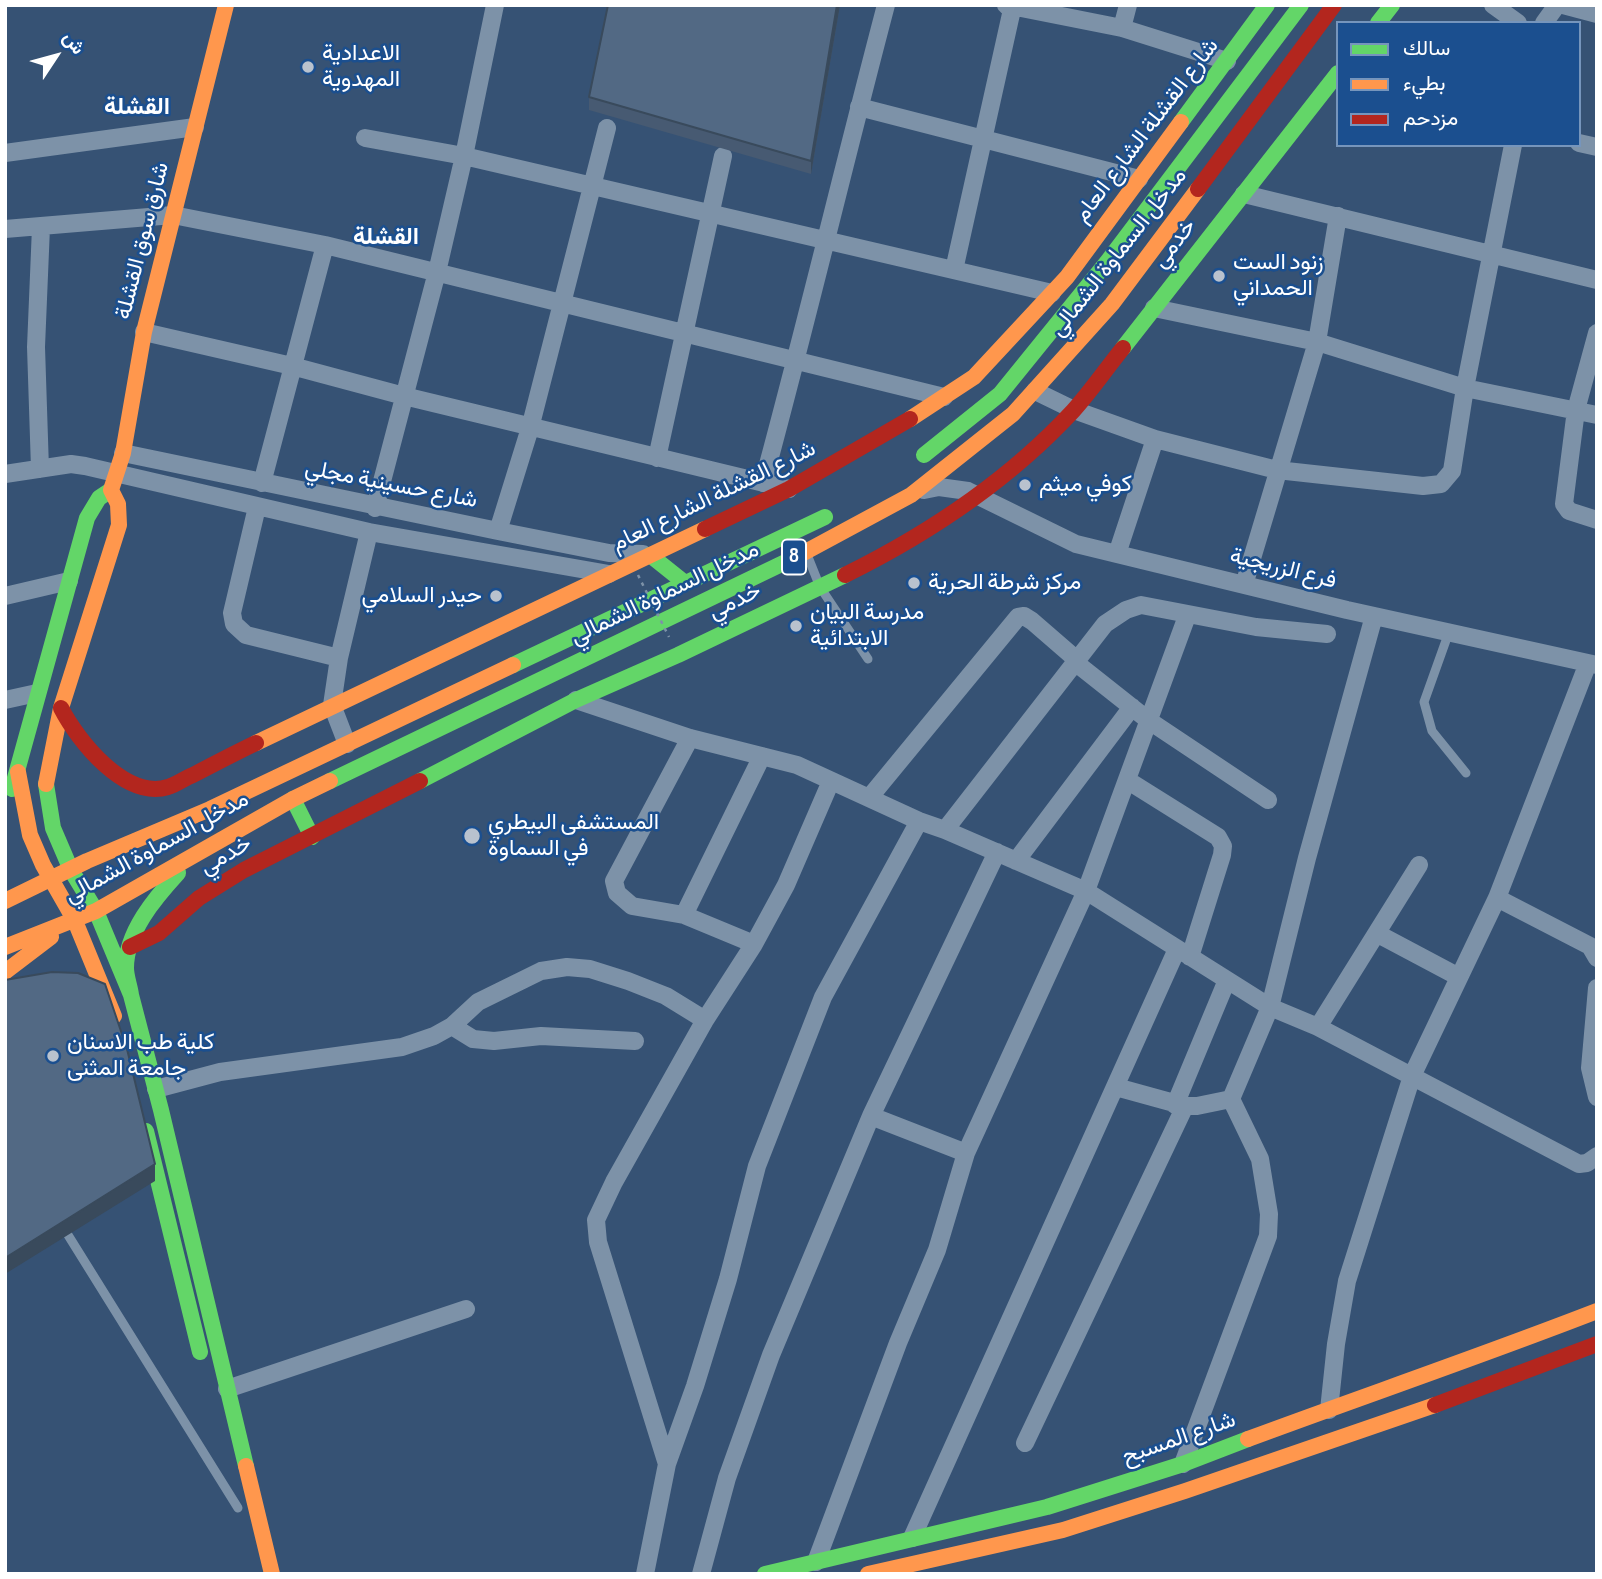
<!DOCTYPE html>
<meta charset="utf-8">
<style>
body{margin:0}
#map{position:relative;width:1602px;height:1579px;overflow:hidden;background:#365274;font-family:"Sofia Sans Condensed",Vazirmatn,sans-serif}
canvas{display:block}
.frame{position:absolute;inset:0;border:7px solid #fff;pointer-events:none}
.legend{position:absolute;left:1336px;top:21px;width:245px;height:126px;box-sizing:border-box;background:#1b4f8f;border:2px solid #7695bc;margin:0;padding:9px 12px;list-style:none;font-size:21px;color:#fff}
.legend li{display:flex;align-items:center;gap:14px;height:35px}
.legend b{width:35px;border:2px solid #7695bc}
.north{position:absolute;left:21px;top:21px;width:70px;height:70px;-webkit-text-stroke:5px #1b4f8f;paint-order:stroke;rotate:54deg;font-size:19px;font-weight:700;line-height:28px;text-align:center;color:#fff}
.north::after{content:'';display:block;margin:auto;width:24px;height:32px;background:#fff;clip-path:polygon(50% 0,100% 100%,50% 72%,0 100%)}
</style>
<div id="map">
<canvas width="1602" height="1579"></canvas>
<div class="frame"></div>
<ul class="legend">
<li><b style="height:9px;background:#63d668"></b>سالك</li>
<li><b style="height:9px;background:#ff974d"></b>بطيء</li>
<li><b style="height:9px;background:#b3261e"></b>مزدحم</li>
</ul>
<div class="north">ش</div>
</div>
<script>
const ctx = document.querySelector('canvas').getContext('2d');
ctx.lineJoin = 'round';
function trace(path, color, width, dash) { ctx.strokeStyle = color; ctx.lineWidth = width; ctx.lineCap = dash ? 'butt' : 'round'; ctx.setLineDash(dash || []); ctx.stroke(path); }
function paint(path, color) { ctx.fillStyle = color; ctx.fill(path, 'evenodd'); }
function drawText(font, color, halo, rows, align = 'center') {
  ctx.font = font + ' "Sofia Sans Condensed",Vazirmatn,sans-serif'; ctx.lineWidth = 5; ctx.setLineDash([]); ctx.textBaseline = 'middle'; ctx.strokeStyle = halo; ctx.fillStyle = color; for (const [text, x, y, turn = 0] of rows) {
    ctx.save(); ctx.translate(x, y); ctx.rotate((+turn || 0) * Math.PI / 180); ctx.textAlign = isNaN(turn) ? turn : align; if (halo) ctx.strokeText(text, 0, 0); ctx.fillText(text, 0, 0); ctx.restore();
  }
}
const lane = new Path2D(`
 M808 557 820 587 868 659
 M1449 632 1424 702 1432 731 1466 773
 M63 1227 238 1508`);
const street = new Path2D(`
 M1006 5 1122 28 1227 61
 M1493 5 1518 23
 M1563 5 1597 14
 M1544 23 1557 5
 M1122 28 1128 5
 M859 107 1139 179
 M365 138 464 156 1052 293
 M1579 143 1597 147
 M5 153 195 127
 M1244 194 1597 280
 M5 229 173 215 325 245 944 397
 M954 270 1013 5
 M1154 308 1317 342 1465 388 1597 415
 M144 332 292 366 404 396 789 489
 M1597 333 1576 410 1564 504 1569 511 1597 520
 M1035 391 1074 410 1155 439 1277 470 1423 486 1441 484 1452 471 1465 388 1513 145
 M123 453 498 531 609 553 643 554
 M657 458 723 156
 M40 469 36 347 41 227
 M5 474 71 464 85 466 369 532 609 574
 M262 483 325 245
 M763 483C806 325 844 164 886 5
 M924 490 939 487 968 491 1076 544 1347 610 1597 665
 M257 507 232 613 234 624 246 635 339 658
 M375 508 437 272 464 156 495 5
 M498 531 530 428 607 128
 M1117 554 1155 439
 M1244 585 1317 342 1338 216
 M5 596 69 581
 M1076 663 1148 720 1268 800
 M5 700 37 693
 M576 700 690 738 797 765 919 821 945 830 1086 891 1270 1007 1318 1027 1579 1164 1587 1163 1597 1156
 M690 738 614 881 617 893 632 906 684 915 754 944
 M347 744 332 705 339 658 369 532
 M1127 780 1218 837 1223 846 1222 855 1190 957
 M869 798 1018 617 1024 616 1032 621 1077 660
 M945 830 1105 624 1126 610 1141 605 1256 627 1327 634
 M1016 861 1132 707
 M1497 898 1590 946 1597 958
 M684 915 762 756
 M1378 934 1459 977
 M1597 988 1590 1068 1597 1097
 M452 1026 473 1039 494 1041 541 1036 635 1041
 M1318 1027 1419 865
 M1116 1087 1185 1106H1197L1231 1099
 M156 1089 220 1072 402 1047 434 1036 452 1026 478 1002 541 971 567 967 590 969 628 981 666 996 705 1020
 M1175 1105 1227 980
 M871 1116 966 1153
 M227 1389 466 1309
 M1329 1410 1336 1344 1347 1281 1412 1076 1497 898 1588 663
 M1025 1443 1185 1106
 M667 1464 598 1242 596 1220 614 1182 705 1020 754 944 786 885 831 781
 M1183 1464 1268 1236 1269 1214 1260 1159 1231 1099 1270 1007 1307 858 1374 616
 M912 1538 1177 949
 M816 1562 898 1343 937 1250 966 1153 1086 891 1187 616
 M645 1574 667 1464 695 1386 728 1279 757 1166 823 997 919 821
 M701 1574 727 1478 771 1355 871 1116 997 852`);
const fast = new Path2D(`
 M1378 23 1392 5
 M1181 122 1267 5
 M1123 348 1338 73
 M924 455 1000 394 1107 262 1301 5
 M650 555 685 583
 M513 665 825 517
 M330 781 796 557
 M420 781 576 700 678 655 845 575
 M46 784 53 828 71 870 96 911 131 995 161 1110 246 1466
 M12 789 87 518 99 498 111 490
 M293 799 312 837
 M131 995C130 986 126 977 126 968 126 932 155 898 178 873
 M146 1131 200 1352
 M765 1574 1047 1507 1183 1464 1248 1439`);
const slow = new Path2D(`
 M910 419 974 377 1067 277 1181 122
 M111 490 123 453 144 332 226 5
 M796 557 911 495 1013 414 1112 304 1198 189
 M256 743 705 529
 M18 772 30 835 43 865 75 921 114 1016
 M46 784 61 708 119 525 118 504 111 490
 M5 901 87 861 210 809 513 665
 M5 947 96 911 293 799 330 781
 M5 972 51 937
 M1248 1439C1364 1396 1481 1356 1597 1311
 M246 1466 272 1574
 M868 1574 1063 1530 1185 1491 1435 1405`);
const jam = new Path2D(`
 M1198 189 1334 5
 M705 529 789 489 910 419
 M845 575C930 533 1008 481 1073 411 1091 391 1106 369 1123 348
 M61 708C78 741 125 800 168 787 177 784 185 778 193 775 214 764 235 753 256 743
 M130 947 159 933 199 898 244 870 420 781
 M1435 1405 1597 1344`);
const pathBridge = new Path2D(`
 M638 575 669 637`);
const wall = new Path2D(`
 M608 5H840L811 174 589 110V97Z`);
const shadedWall = new Path2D(`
 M837 5H840L811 174V161Z
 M155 1164V1181L5 1274V1258Z`);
const building = new Path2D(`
 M608 5H837L811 161 589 97Z
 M52 972 78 973 105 984 127 1049 155 1164 5 1258V980Z`);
const markers = [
 [308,67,7,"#b9c2ce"],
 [1219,276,7,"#b9c2ce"],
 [1025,485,7,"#b9c2ce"],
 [914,583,7,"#b9c2ce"],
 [496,596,7,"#b9c2ce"],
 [796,626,7,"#b9c2ce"],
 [472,836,9,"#b9c2ce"],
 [53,1056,7,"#b9c2ce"]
];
const shields = [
 [794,557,24]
];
const shieldNames = [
 ["8",794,557]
];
const poiNames = [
 ["الاعدادية",322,54],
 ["المهدوية",322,80],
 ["زنود الست",1233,263],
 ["الحمداني",1233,289],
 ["كوفي ميثم",1039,485],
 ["مركز شرطة الحرية",928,583],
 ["حيدر السلامي",482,596,"right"],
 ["مدرسة البيان",810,613],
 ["الابتدائية",810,639],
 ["المستشفى البيطري",488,823],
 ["في السماوة",488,849],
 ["كلية طب الاسنان",67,1043],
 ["جامعة المثنى",67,1069]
];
const streetNames = [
 ["شارع القشلة الشارع العام",1147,131,-53],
 ["شارق سوق القشلة",143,241,-76],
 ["خدمي",1175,244,-52],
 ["مدخل السماوة الشمالي",1119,253,-52],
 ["شارع حسينية مجلي",391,485,11],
 ["شارع القشلة الشارع العام",714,497,-26],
 ["فرع الزريجية",1283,569,14],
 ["مدخل السماوة الشمالي",665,594,-26],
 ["خدمي",735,602,-26],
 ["مدخل السماوة الشمالي",157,848,-29],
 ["خدمي",226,856,-30],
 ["شارع المسبح",1179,1439,-19]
];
const neighbourhoodNames = [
 ["القشلة",137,108],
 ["القشلة",386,238]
];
trace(lane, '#7d92a8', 9);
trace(street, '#7d92a8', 18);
trace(fast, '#63d668', 16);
trace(slow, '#ff974d', 16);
trace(jam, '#b3261e', 16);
trace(pathBridge, '#7d92a8', 2.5, [3.5, 5]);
paint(wall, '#475a72');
paint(shadedWall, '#394a5c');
paint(building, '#526984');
trace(building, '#394a5c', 2);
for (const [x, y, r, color] of markers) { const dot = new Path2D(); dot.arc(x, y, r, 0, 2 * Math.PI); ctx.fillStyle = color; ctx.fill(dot); trace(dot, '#1b4f8f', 2.5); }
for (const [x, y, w] of shields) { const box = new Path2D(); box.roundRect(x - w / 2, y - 17.5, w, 35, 5); ctx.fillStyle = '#1b4f8f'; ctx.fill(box); trace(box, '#fff', 2); }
drawText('bold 21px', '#fff', null, shieldNames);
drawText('23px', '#fff', '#1b4f8f', poiNames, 'left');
drawText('23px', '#fff', '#1b4f8f', streetNames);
drawText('bold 24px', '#fff', '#1b4f8f', neighbourhoodNames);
</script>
